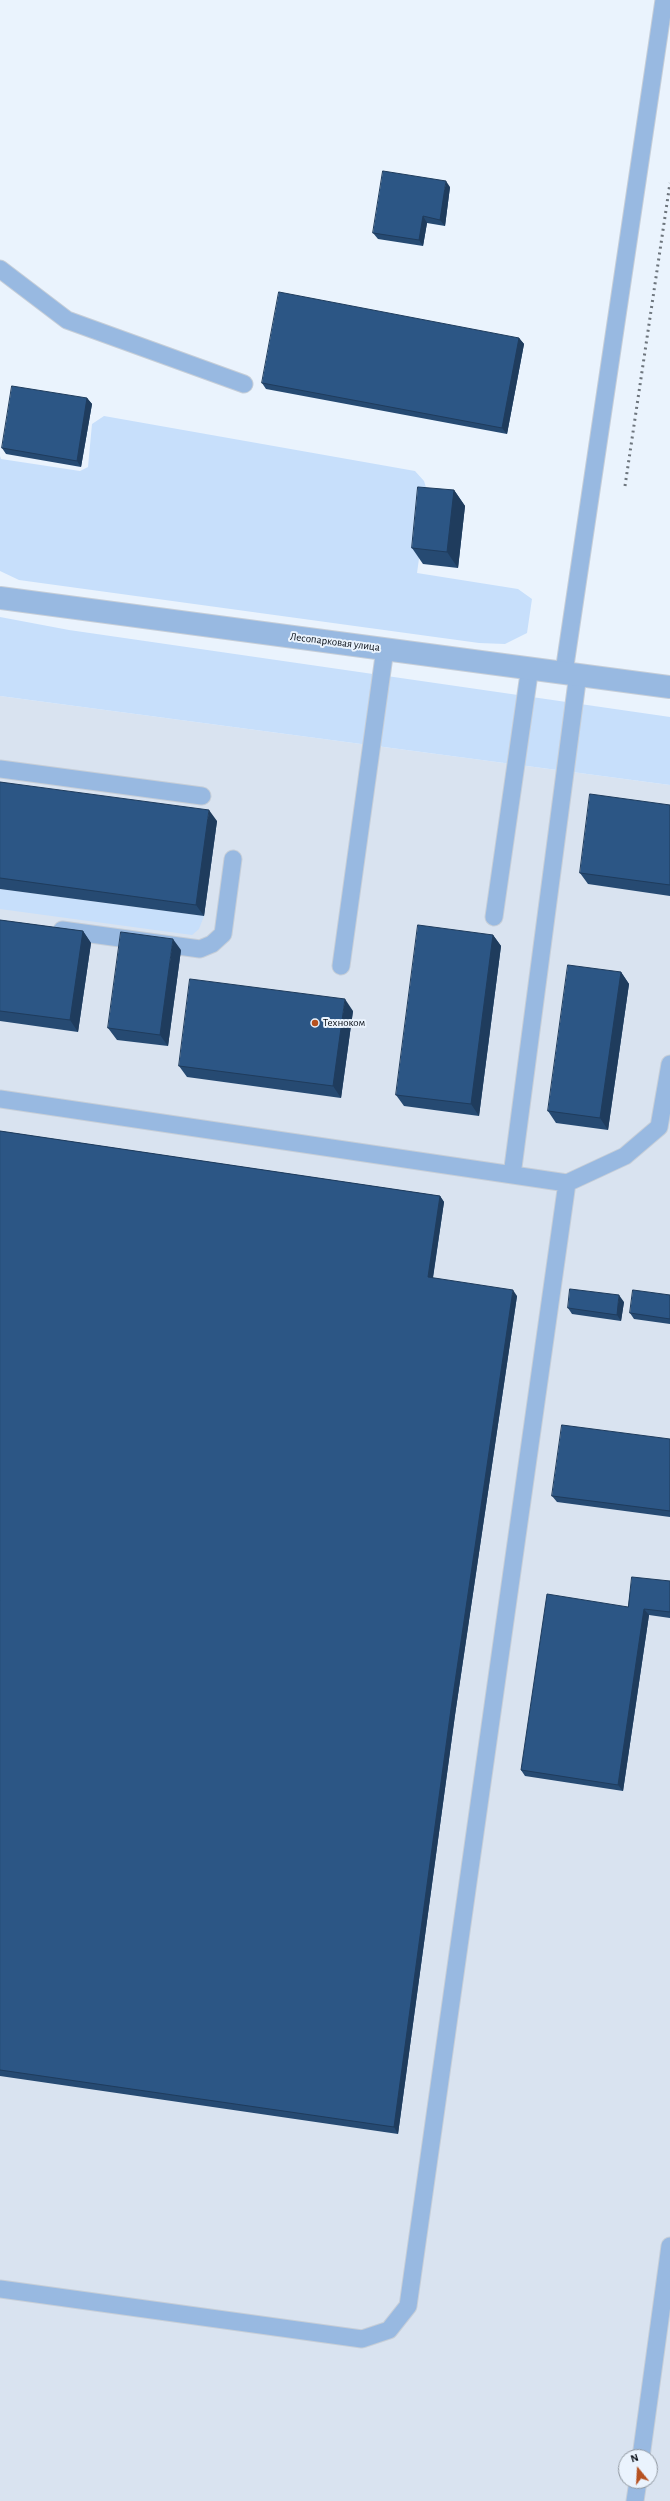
<!DOCTYPE html>
<meta charset="utf-8">
<style>
body{margin:0}
#map{position:relative;width:670px;height:2501px;overflow:hidden;background:#eaf3fd;font-family:"Alegreya Sans",sans-serif}
canvas{display:block}
.north{position:absolute;left:618px;top:2449px;width:40px;height:40px;box-sizing:border-box;background:#eaf3fd;border:1px solid #8f97a0;border-radius:50%;rotate:342deg;font-size:11px;font-weight:700;line-height:16px;text-align:center;color:#070d15}
.north::after{content:'';display:block;margin:auto;width:14px;height:18px;background:#b65120;clip-path:polygon(50% 0,100% 100%,50% 72%,0 100%)}
</style>
<div id="map">
<canvas width="670" height="2501"></canvas>
<div class="north">N</div>
</div>
<script>
const ctx = document.querySelector('canvas').getContext('2d');
ctx.lineJoin = 'round';
function paint(path, color) { ctx.fillStyle = color; ctx.fill(path, 'evenodd'); }
function trace(path, color, width, dash) { ctx.strokeStyle = color; ctx.lineWidth = width; ctx.lineCap = dash ? 'butt' : 'round'; ctx.setLineDash(dash || []); ctx.stroke(path); }
function drawText(font, color, halo, rows, align = 'center') {
  ctx.font = font + ' "Alegreya Sans",sans-serif'; ctx.lineWidth = 4; ctx.setLineDash([]); ctx.textBaseline = 'middle'; ctx.strokeStyle = halo; ctx.fillStyle = color; for (const [text, x, y, turn = 0] of rows) {
    ctx.save(); ctx.translate(x, y); ctx.rotate((+turn || 0) * Math.PI / 180); ctx.textAlign = isNaN(turn) ? turn : align; if (halo) ctx.strokeText(text, 0, 0); ctx.fillText(text, 0, 0); ctx.restore();
  }
}
const built = new Path2D(`
 M0 696 670 785V2501H0ZM626 2457H650V2481H626Z`);
const green = new Path2D(`
 M104 416 415 471 424 481 428 494 417 573 518 589 532 599 527 633 505 644 479 643 19 580 0 571V456L1 459 80 471 88 467 92 424Z
 M0 617 69 630 670 717V785L0 696Z
 M0 889 204 916 199 929 192 935 0 909Z`);
const service = new Path2D(`
 M0 269 67 320 244 384
 M564 672 664 0
 M0 769 202 796
 M494 917 530 667
 M62 930 200 949 212 944 223 934 233 859
 M341 966 385 649
 M0 1099 567 1183 408 2306 389 2330 362 2339 0 2289
 M512 1175 578 674
 M567 1183 625 1156 659 1127 670 1064
 M641 2457 670 2246
 M635 2501 638 2481`);
const tertiary = new Path2D(`
 M0 598 670 687`);
const rail = new Path2D(`
 M625 486 670 183`);
const wall = new Path2D(`
 M450 187 445 226 427 223 423 246 378 239 373 233Z
 M519 338 524 344 507 434 266 389 262 383Z
 M87 398 92 404 81 467 6 454 2 448Z
 M454 490 465 506 458 568 423 564 412 548Z
 M0 782 217 821 204 916 0 889Z
 M670 805V896L588 884 580 873Z
 M0 920 83 931 91 943 78 1032 0 1021Z
 M493 935 501 946 479 1116 404 1106 396 1095Z
 M181 950 168 1046 117 1040 108 1028Z
 M621 972 629 984 608 1130 556 1123 548 1111Z
 M353 1011 341 1098 187 1077 179 1066Z
 M0 1131 440 1196 444 1202 433 1278 517 1296 455 1715 398 2134 0 2076Z
 M670 1295V1324L634 1319 630 1313Z
 M624 1302 621 1321 572 1314 568 1308Z
 M670 1439V1517L557 1502 552 1496Z
 M670 1581V1618L649 1615 623 1791 525 1776 521 1770 628 1607Z`);
const shadedWall = new Path2D(`
 M446 181 450 187 445 226 440 220Z
 M423 216 427 223 423 246 419 240Z
 M519 338 524 344 507 434 502 428Z
 M87 398 92 404 81 467 77 461Z
 M454 490 465 506 458 568 447 552Z
 M209 810 217 821 204 916 196 905Z
 M83 931 91 943 78 1032 70 1020Z
 M493 935 501 946 479 1116 471 1104Z
 M173 939 181 950 168 1046 160 1035Z
 M621 972 629 984 608 1130 600 1118Z
 M345 999 353 1011 341 1098 333 1086Z
 M440 1196 444 1202 432 1283 428 1277Z
 M513 1290 517 1296 455 1715 398 2134 394 2127 451 1709Z
 M619 1295 624 1302 621 1321 617 1315Z
 M644 1609 649 1615 623 1791 618 1785Z`);
const building = new Path2D(`
 M383 171 446 181 440 220 423 216 419 240 373 233Z
 M279 292 519 338 502 428 262 383Z
 M12 386 87 398 77 461 2 448Z
 M418 487 454 490 447 552 412 548Z
 M0 782 209 810 196 905 0 878Z
 M590 794 670 805V885L580 873Z
 M0 920 83 931 70 1020 0 1011Z
 M418 925 493 935 471 1104 396 1095Z
 M121 932 173 939 160 1035 108 1028Z
 M568 965 621 972 600 1118 548 1111Z
 M190 979 345 999 333 1086 179 1066Z
 M0 1131 440 1196 428 1277 513 1290 451 1709 394 2127 0 2070Z
 M570 1289 619 1295 617 1315 568 1308Z
 M633 1290 670 1295V1319L630 1313Z
 M562 1425 670 1439V1511L552 1496Z
 M632 1577 670 1581V1612L644 1609 618 1785 521 1770 547 1594 628 1607Z`);
const markers = [
 [315,1023,4,"#b65120"]
];
const streetNames = [
 ["Лесопарковая улица",335,642,7]
];
const poiNames = [
 ["Техноком",323,1023]
];
paint(built, '#d9e3f0');
paint(green, '#c7dffb');
trace(service, '#c6ced8', 19);
trace(tertiary, '#c6ced8', 24);
trace(service, '#98b9e1', 17);
trace(tertiary, '#98b9e1', 22);
trace(rail, '#6d757d', 3, [2, 4]);
paint(wall, '#264a72');
paint(shadedWall, '#1f3c5d');
paint(building, '#2c5685');
trace(building, '#1f3c5d', 1);
for (const [x, y, r, color] of markers) { const dot = new Path2D(); dot.arc(x, y, r, 0, 2 * Math.PI); ctx.fillStyle = color; ctx.fill(dot); trace(dot, '#eaf3fd', 1.5); }
drawText('11px', '#070d15', '#eaf3fd', streetNames);
drawText('11px', '#070d15', '#eaf3fd', poiNames, 'left');
</script>
